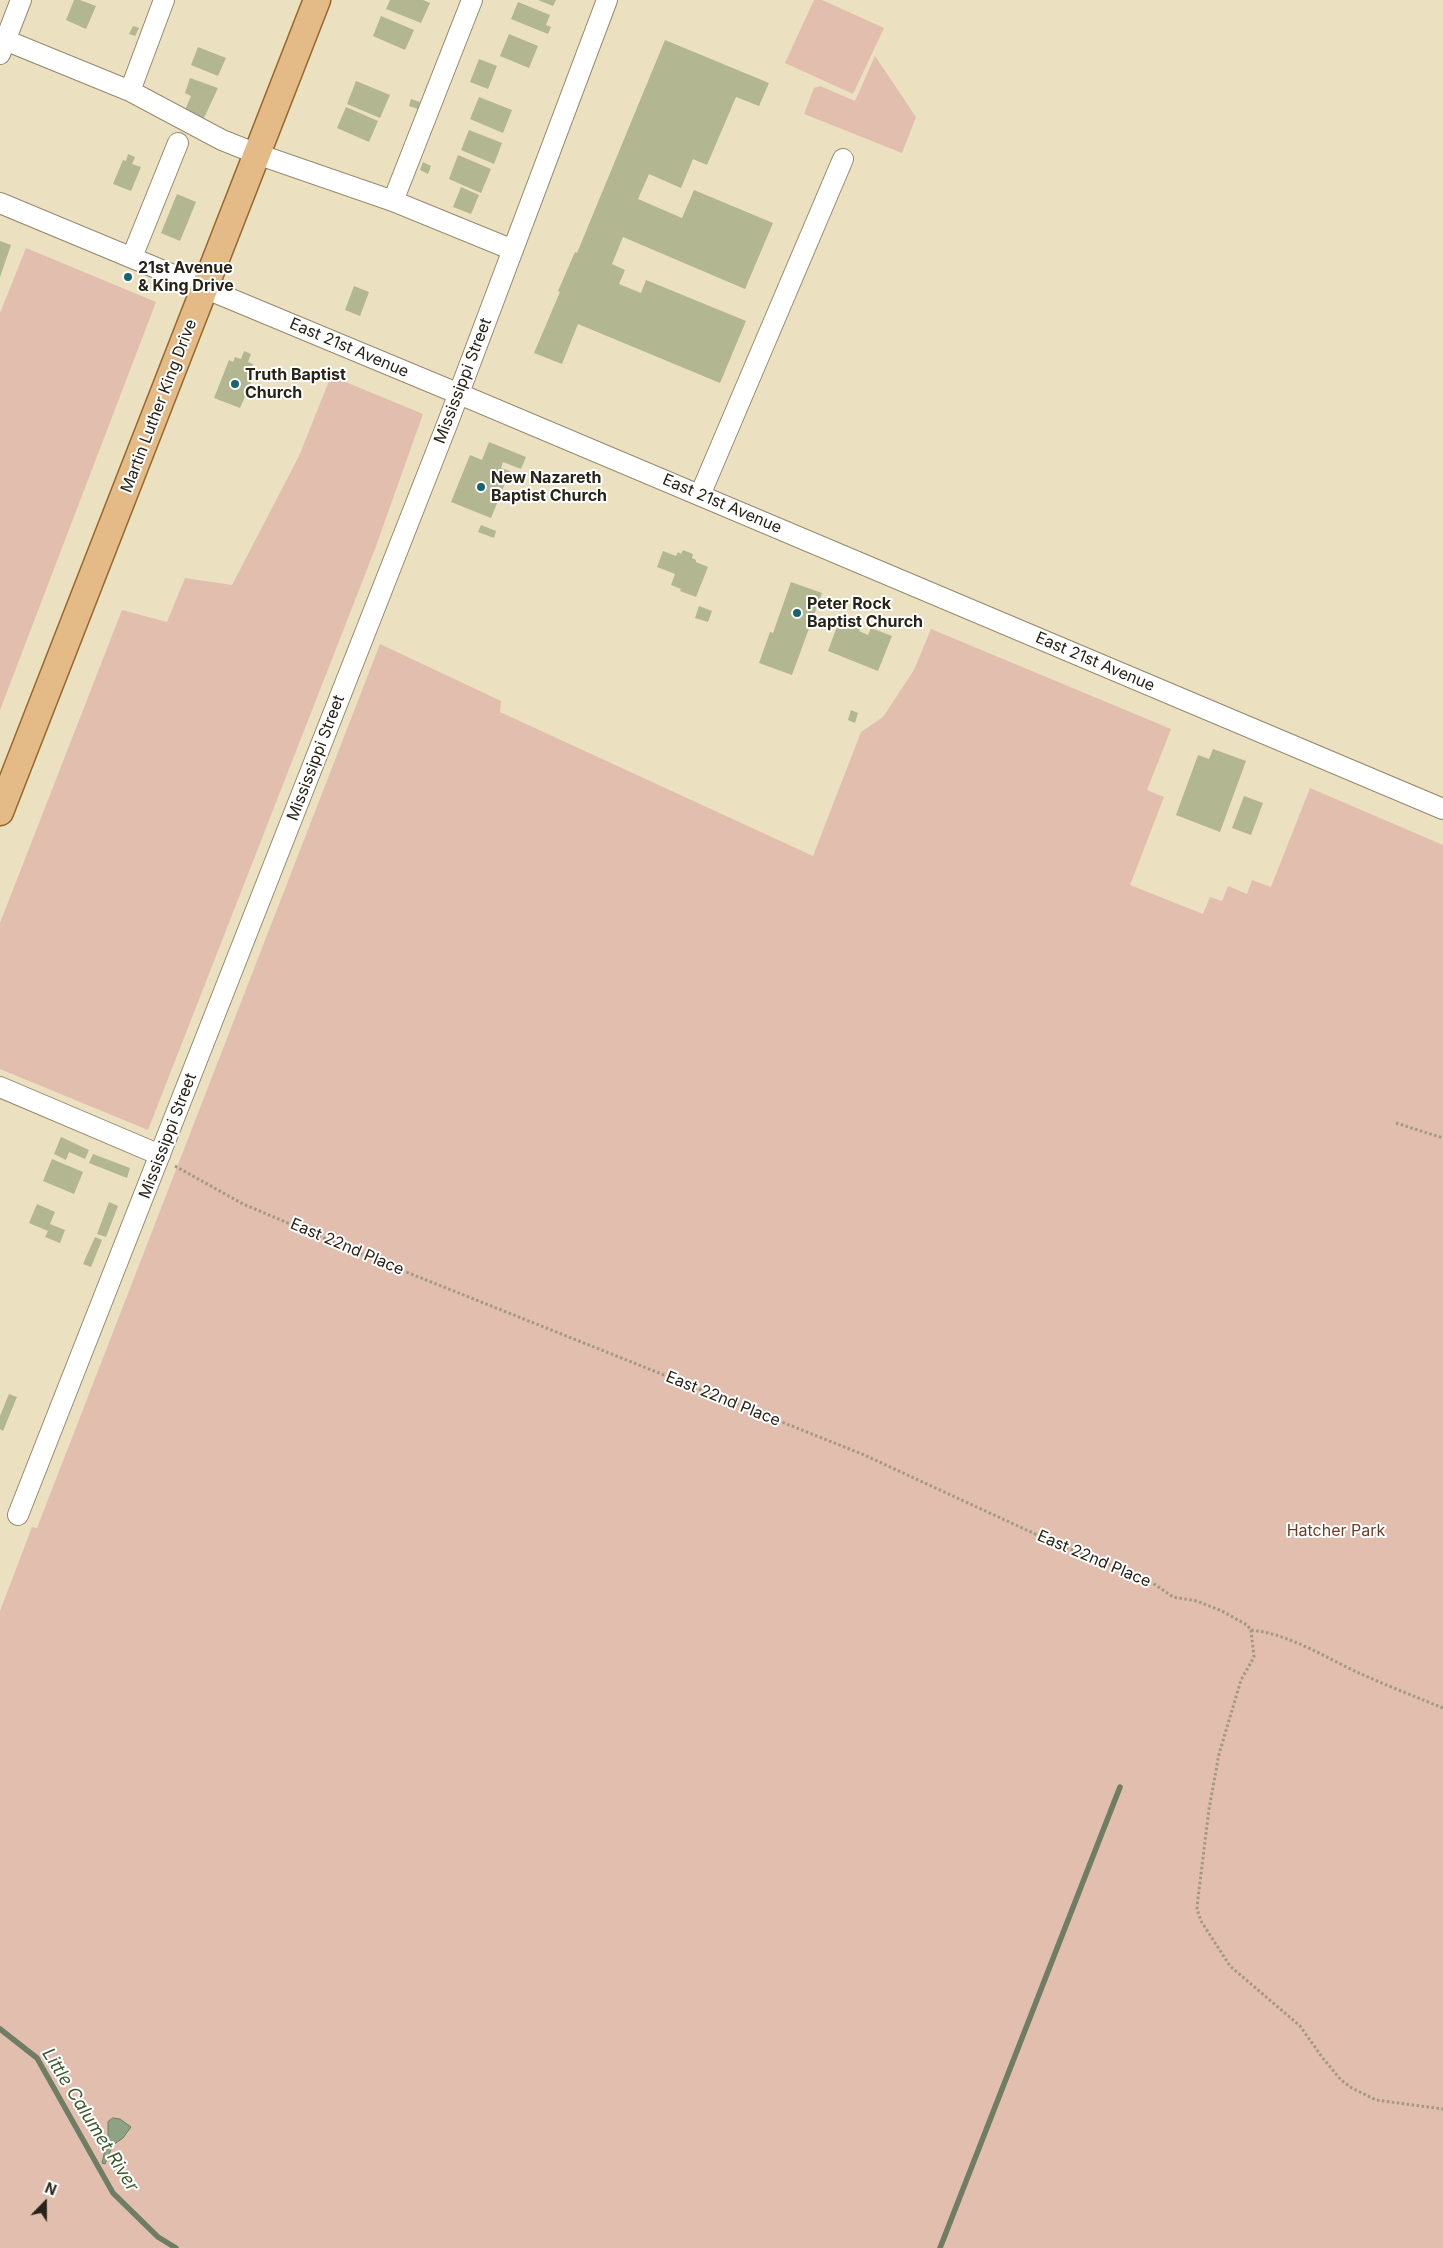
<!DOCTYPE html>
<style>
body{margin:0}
#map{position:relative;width:1443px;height:2248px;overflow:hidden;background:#ebe0c0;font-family:Inter,sans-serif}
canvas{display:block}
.north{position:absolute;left:20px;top:2178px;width:50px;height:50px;-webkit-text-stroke:4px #fff;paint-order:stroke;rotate:22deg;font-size:14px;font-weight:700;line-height:20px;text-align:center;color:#272317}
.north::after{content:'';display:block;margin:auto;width:18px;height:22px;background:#272317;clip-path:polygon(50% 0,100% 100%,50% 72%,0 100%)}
</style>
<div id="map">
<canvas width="1443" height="2248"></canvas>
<div class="north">N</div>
</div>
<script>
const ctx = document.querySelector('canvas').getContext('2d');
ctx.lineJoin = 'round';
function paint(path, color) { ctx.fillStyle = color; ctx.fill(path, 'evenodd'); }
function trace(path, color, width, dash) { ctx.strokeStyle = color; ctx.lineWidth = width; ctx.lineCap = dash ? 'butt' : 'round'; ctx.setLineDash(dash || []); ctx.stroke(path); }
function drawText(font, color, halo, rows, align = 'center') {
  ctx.font = font + ' Inter,sans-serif'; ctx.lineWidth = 4; ctx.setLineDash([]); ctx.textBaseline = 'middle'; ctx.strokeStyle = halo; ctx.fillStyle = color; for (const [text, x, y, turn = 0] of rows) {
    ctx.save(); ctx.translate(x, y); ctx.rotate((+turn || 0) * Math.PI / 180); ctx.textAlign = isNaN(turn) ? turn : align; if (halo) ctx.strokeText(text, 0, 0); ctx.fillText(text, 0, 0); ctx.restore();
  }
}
const green = new Path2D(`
 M814 0H822L884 28 853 94 785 63Z
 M875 56 916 117 902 153 804 114 814 88 820 86 855 101Z
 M26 248 156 302 0 710V313Z
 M331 376 423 414 375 549 148 1130 0 1069V923L122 610 167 622 185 578 232 585 299 456Z
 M931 629 1171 729 1147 790 1164 797 1130 885 1203 914 1210 897 1222 901 1228 886 1247 894 1252 880 1271 887 1310 788 1443 845V2248H0V1611L32 1527 37 1528 380 644 501 701 500 712 813 856 861 732 883 717 914 670ZM129 2132 123 2138 115 2141 106 2163H102L108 2137Z`);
const water = new Path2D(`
 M113 2118 120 2119 131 2127 123 2138 113 2145 105 2164 102 2163 108 2137V2122Z`);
const stream = new Path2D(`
 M0 2029 37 2058 113 2193 158 2237 176 2248
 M940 2248 1120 1787`);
const building = new Path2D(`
 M74 0H80L96 6 86 29 66 20Z
 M390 0H423L430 3 421 23 386 9Z
 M538 0H556L553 6Z
 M518 2 550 15 546 25 551 27 548 34 511 19Z
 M381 16 414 30 405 50 373 36Z
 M133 26 139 28 135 36 129 34Z
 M509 34 538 46 529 68 500 56Z
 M665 40 769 83 759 106 736 97 707 165 693 159 681 188 649 174 638 199 682 218 694 190 773 223 745 289 623 237 612 264 625 270 619 284 641 293 646 280 746 321 720 383 578 324 562 364 534 353 560 292 558 291 575 252 577 253Z
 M198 47 226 58 218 76 191 65Z
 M479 59 497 66 488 89 470 82Z
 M190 78 218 88 203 120 184 112 191 96 185 93Z
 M356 81 390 95 380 118 347 104Z
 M479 97 512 110 503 133 470 119Z
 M411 99 420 102 418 109 409 106Z
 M346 107 378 121 369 142 337 128Z
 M469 130 502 143 494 164 461 150Z
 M128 154 135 157 132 164 141 167 131 191 113 184 123 160 126 161Z
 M458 155 491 169 481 193 449 179Z
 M423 162 431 166 428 174 420 170Z
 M461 187 479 195 471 214 453 207Z
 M177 194 196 202 180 241 161 233Z
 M0 241 11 245 0 277Z
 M354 286 369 292 360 316 345 310Z
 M244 351 251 354 248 362 253 364 251 369 256 371 240 408 214 398 229 360 233 362 235 357 241 359Z
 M489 442 526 457 521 469 503 462 501 468 510 471 491 518 451 502 470 455 482 460Z
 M481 525 496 531 494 538 478 532Z
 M683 550 693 554 692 558 696 560V562L708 567 696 597 680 591 681 589 671 585 675 574 657 567 663 551 676 556 678 552 681 554Z
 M791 582 822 593 792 675 759 663 770 632 773 633Z
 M699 606 712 611 708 622 695 618Z
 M839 621 860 629 859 631 868 635 871 628 892 636 878 671 828 651Z
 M851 710 858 713 855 723 848 720Z
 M1213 749 1246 761 1220 832 1176 815 1198 755 1209 759Z
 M1244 796 1263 803 1251 835 1232 828Z
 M61 1137 89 1150 85 1159 69 1152 66 1160 54 1154Z
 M93 1154 130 1168 127 1178 89 1163Z
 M52 1159 83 1172 74 1194 43 1181Z
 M109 1202 118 1206 106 1237 97 1234Z
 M37 1204 55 1212 50 1224 65 1230 60 1243 45 1237 48 1231 29 1223Z
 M95 1237 102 1240 91 1267 83 1264Z
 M9 1394 17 1397 3 1431 0 1429V1416Z`);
const path = new Path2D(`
 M1396 1123 1443 1138
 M175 1166 243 1204 366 1256 862 1454 1059 1545 1147 1579 1173 1597 1197 1601 1222 1611 1247 1625 1251 1630C1290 1634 1326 1658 1361 1674 1388 1686 1416 1697 1443 1708
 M1251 1630 1254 1657 1241 1680 1219 1754 1209 1809 1198 1898 1197 1909 1201 1921 1230 1966 1300 2026 1322 2057 1341 2080 1352 2088 1376 2100 1443 2109`);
const minor = new Path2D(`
 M0 38 130 91 222 140 257 154 393 201 513 250
 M0 54 21 0
 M130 91 164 0
 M393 201 472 0
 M0 203 476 401 1443 809
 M132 257 178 143
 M700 495 843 159
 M0 1087 160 1155
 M18 1515 448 422 607 0`);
const major = new Path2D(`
 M0 812 317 0`);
const markers = [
 [128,277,5,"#18656e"],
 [235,384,5,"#18656e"],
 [481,487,5,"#18656e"],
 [797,613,5,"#18656e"]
];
const poiNames = [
 ["21st Avenue",138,268],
 ["& King Drive",138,286],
 ["Truth Baptist",245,375],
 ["Church",245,393],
 ["New Nazareth",491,478],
 ["Baptist Church",491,496],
 ["Peter Rock",807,604],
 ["Baptist Church",807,622]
];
const streetNames = [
 ["East 21st Avenue",349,348,23],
 ["Mississippi Street",463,381,-69],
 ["Martin Luther King Drive",159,406,-69],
 ["East 21st Avenue",722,504,23],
 ["East 21st Avenue",1095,662,23],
 ["Mississippi Street",316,758,-69],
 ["Mississippi Street",168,1136,-69],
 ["East 22nd Place",347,1247,23],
 ["East 22nd Place",723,1399,22],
 ["East 22nd Place",1094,1559,23]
];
const parkNames = [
 ["Hatcher Park",1336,1531]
];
const waterNames = [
 ["Little Calumet River",90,2120,58]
];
paint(green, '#e2beae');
paint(water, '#8da384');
trace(water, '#6e7d63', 1);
trace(stream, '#6e7d63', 5.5);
paint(building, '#b2b691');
trace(minor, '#958a6d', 22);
trace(major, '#96672b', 29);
trace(path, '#a19980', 3, [2.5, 2.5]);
trace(minor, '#fff', 20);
trace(major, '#e4ba86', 26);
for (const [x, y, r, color] of markers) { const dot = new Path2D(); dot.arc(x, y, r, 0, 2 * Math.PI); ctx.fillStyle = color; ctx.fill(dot); trace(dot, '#fff', 2); }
drawText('bold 16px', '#272317', '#fff', poiNames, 'left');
drawText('16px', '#272317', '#fff', streetNames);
drawText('16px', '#6f3c25', '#fff', parkNames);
drawText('italic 18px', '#3a5a2c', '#fff', waterNames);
</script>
